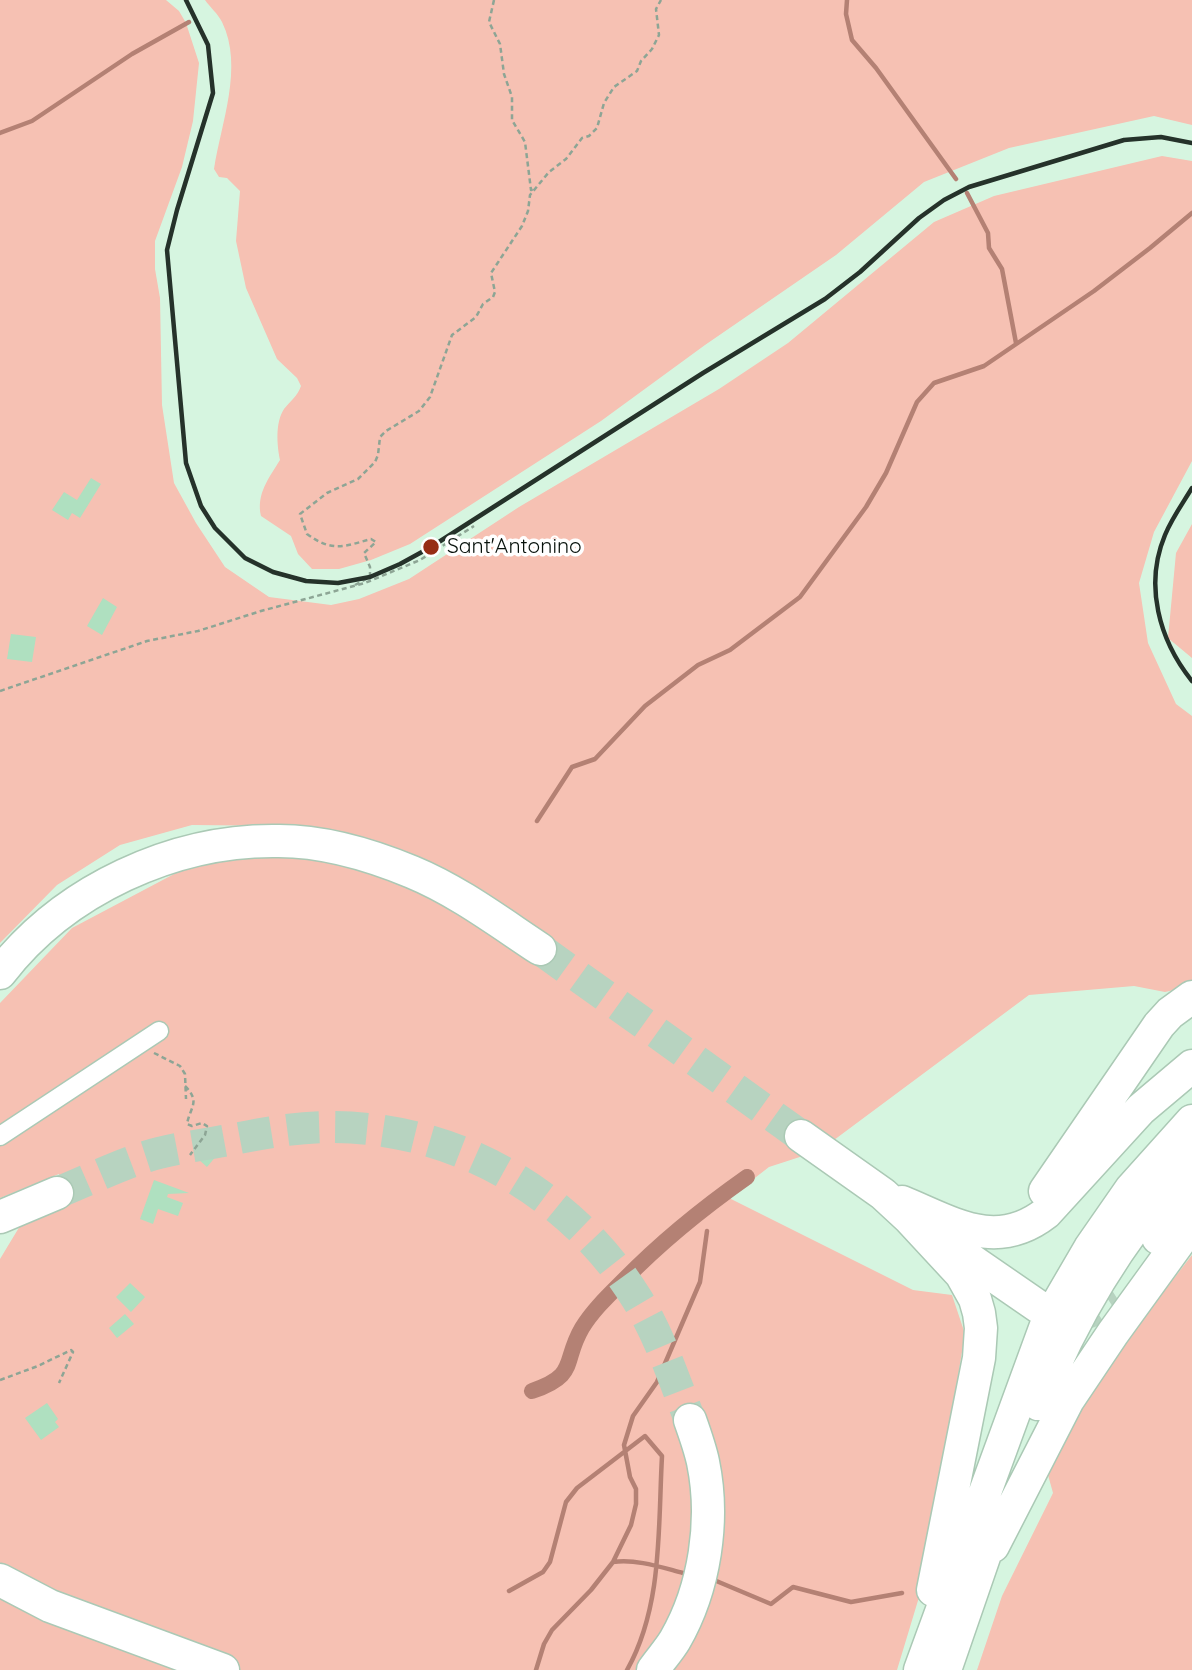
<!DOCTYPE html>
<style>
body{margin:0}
canvas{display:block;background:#d6f5e0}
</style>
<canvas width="1192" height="1670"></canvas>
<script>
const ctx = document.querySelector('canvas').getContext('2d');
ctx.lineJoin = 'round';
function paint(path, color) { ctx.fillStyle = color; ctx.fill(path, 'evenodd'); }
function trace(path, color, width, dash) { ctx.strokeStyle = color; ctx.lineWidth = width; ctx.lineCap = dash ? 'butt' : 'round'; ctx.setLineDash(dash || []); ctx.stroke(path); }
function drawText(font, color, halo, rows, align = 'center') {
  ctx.font = font + ' Quicksand,sans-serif'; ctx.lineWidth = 7; ctx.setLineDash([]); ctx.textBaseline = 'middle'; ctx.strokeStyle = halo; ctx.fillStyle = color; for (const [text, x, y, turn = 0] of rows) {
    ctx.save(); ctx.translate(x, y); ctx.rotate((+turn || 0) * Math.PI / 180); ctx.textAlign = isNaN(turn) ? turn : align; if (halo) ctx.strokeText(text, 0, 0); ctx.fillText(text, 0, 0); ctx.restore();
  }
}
const green = new Path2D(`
 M0 0H166L179 11 186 23 199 63 193 121 182 167 155 241V269L160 298 162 405 174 483 196 523 225 567 269 597 331 605 359 599 409 579 519 507 719 389 788 343 934 222 994 196 1162 156 1192 161V461L1154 532 1139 583 1148 643 1176 704 1192 716V986L1165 992 1134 986 1029 995 834 1140 809 1154 769 1167 729 1198 913 1290 952 1295 965 1334 923 1584 897 1670H0V1259L26 1216 67 1207 59 1174 0 1198V1003L72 928 193 864 287 853 351 863 415 888 532 954 543 965 553 962 557 953 553 940 428 861 378 843 291 826 192 825 120 845 57 885 0 943Z
 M205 0H1192V125L1154 116 1009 148 924 182 836 255 705 345 601 421 410 544 371 560 339 569H312L298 554 291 536 261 516C256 494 269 478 280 460 277 445 275 423 284 409 291 400 297 397 301 386L297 378 277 359 246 288 236 241 240 191 227 178 219 177 214 169C221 123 244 67 222 22 218 14 210 7 205 0Z
 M1192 524V658L1168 638 1176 553Z
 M1192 1255V1670H977L1002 1596 1053 1493 1048 1475 1059 1448 1082 1404 1127 1339Z`);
const stream = new Path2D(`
 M847 0 846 14 852 40 876 68 956 179
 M0 133 32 121 132 54 189 22
 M967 193 988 233 989 248 1002 269 1016 343
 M537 821 572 767 595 759 645 706 698 665 730 650 800 597 866 507 886 473 917 402 934 383 984 366 1094 291 1150 248 1192 213
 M613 1562C637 1559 660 1567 683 1573
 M714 1580 771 1604 793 1587 851 1602 902 1593
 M509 1591 543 1572 550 1562 566 1502 577 1488 645 1436 662 1456C658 1527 663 1606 627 1670
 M536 1670 544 1644 552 1630 591 1590 613 1562 631 1525 636 1504V1489L630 1477 624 1445 633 1416 657 1382 700 1282 707 1231`);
const canal = new Path2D(`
 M532 1391C579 1375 562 1362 582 1328 593 1310 609 1295 624 1280 662 1241 703 1208 747 1177`);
const building = new Path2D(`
 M91 478 101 484 80 518 72 513 68 520 52 510 64 492 77 500Z
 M103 598 117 607 102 635 87 626Z
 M11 634 36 637 32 662 7 659Z
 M211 1139 222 1149 207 1167 196 1157Z
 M154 1180 189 1193 168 1194 167 1197 183 1203 178 1216 158 1209 153 1224 140 1219Z
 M130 1283 145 1297 131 1312 116 1297Z
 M125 1314 134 1324 117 1338 109 1328Z
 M47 1403 58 1419 55 1422 59 1427 41 1440 25 1418Z`);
const highwayTunnel = new Path2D(`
 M540 949 801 1136
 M57 1193C86 1181 115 1167 145 1157 169 1149 197 1146 223 1141 256 1135 293 1127 328 1127 453 1126 571 1192 637 1299 660 1336 674 1380 690 1420
 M1064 1315 1089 1312 1115 1295`);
const path = new Path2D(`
 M494 0 489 22 500 44 504 74 512 97V120L525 142 531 190 536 188
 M355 585 370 577V567L364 553 376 542 371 539C345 546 333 553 307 534L300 514 327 493 358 479 375 462 378 455 380 437 386 431 419 411 430 397 452 335 476 317 483 304 493 297 495 292 491 273 522 226 528 211 530 195 549 172 566 159 582 138 589 136 597 128 604 103 614 87 637 71 641 61 652 49 659 35 656 9 661 0
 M0 691 147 641 198 631 261 611 365 583 420 560 474 526
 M154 1053 180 1066 185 1074 186 1099
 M185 1086C201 1102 190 1107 187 1124L192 1126 202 1123 207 1126 205 1135 190 1155
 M0 1380 38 1366 71 1350 73 1352 59 1383`);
const street = new Path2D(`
 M0 1136 159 1031`);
const highway = new Path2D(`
 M0 973C64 890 174 839 279 841 324 841 371 855 412 872 458 891 499 922 540 949
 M801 1136 883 1194 910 1219 961 1274 975 1299 979 1313 981 1328 979 1358 933 1590
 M1045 1191 1159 1025 1170 1013 1192 997
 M902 1202C953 1223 996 1252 1046 1213L1141 1109 1192 1066
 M0 1217 57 1193
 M1158 1238 1192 1194
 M949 1245 1039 1307
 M1038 1404C1074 1313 1125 1230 1192 1158
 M993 1546 1068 1400 1113 1333 1192 1224
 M0 1580 50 1606 223 1670
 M653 1670C660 1660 669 1650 675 1640 705 1588 715 1520 703 1462 700 1448 695 1434 690 1420
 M920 1670 1048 1320 1090 1248 1131 1189 1192 1121
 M945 1670 996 1522`);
const rail = new Path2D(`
 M186 0 208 45 213 93 177 210 167 250 186 463 201 506 215 528 245 558 273 572 306 581 338 583 370 577 400 564 431 547 703 373 825 299 860 272 919 218 944 200 969 187 1124 140 1161 137 1192 143
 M1192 488C1183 503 1172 518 1165 535 1144 585 1159 640 1192 681`);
const markers = [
 [431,547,9,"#962d14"]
];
const poiNames = [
 ["Sant'Antonino",447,547]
];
paint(green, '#f6c1b3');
trace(stream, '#b48174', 4.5);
trace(canal, '#b48174', 16);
paint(building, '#afe0c0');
trace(highwayTunnel, '#b7d3c0', 32, [32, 16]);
trace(street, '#abc9b5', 21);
trace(highway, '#abc9b5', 35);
trace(path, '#8da595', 2.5, [5, 3.5]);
trace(street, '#fff', 18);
trace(highway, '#fff', 32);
trace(rail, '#25322a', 4.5);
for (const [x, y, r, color] of markers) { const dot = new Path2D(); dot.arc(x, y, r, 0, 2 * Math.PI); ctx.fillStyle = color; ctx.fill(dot); trace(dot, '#fff', 2.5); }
drawText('21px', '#07110b', '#fff', poiNames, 'left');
</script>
